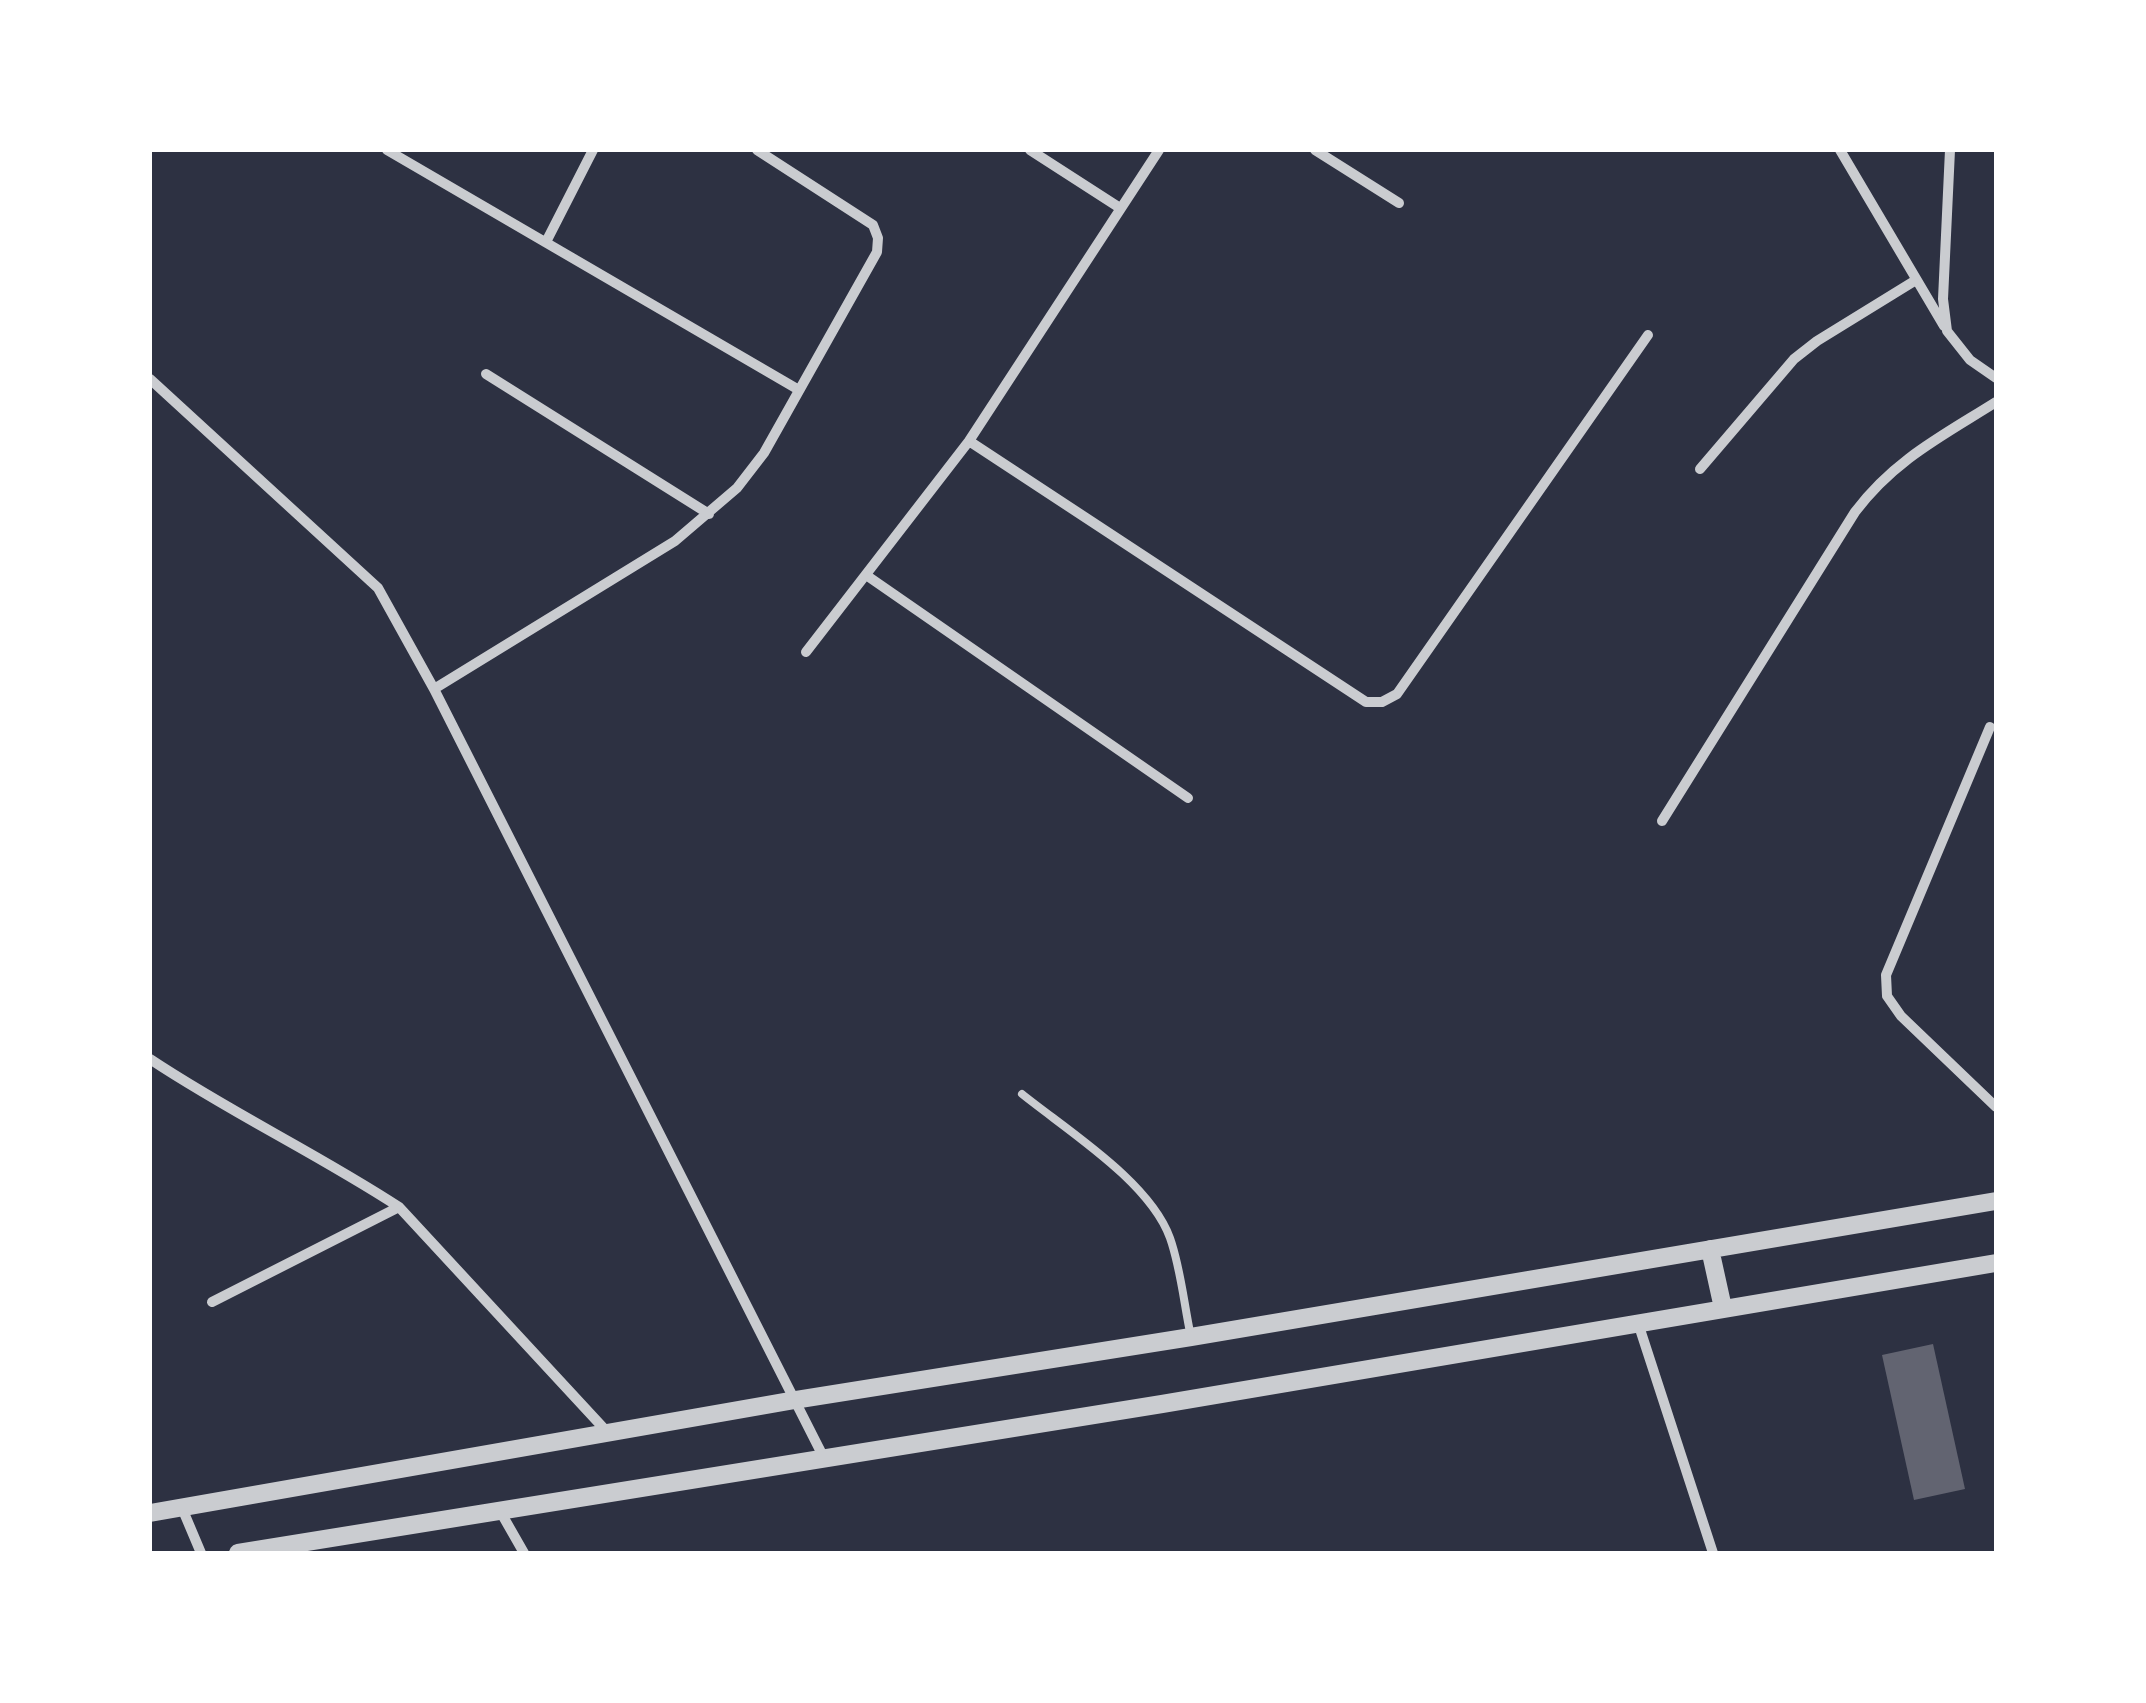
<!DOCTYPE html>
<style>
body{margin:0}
#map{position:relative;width:2146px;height:1703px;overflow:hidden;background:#2d3142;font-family:"Varela Round",sans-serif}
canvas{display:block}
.frame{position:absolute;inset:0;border:152px solid #fff;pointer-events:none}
</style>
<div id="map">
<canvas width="2146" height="1703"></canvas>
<div class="frame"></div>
</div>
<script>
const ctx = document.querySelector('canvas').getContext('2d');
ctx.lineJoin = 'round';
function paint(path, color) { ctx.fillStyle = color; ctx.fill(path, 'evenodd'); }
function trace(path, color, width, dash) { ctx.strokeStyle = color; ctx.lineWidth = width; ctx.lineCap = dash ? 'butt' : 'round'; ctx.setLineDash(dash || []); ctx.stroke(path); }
const building = new Path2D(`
 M1933 1344 1965 1489 1914 1500 1882 1355Z`);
const service = new Path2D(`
 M1022 1094C1068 1131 1150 1182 1170 1238 1181 1269 1184 1305 1191 1337`);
const minor = new Path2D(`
 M387 150 799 390
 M1030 150 1120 208
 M1315 150 1399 203
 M1840 150 1944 326
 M1950 150 1943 299 1947 331 1970 360 1996 378
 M546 242 593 150
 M486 374 709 514
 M150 379 378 588 434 689 824 1458
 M969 441 1366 702H1382L1397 694 1648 335
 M1700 469 1794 359 1817 341 1916 280
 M866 575 1188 798
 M806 652 969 441 1159 150
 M434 689 675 541 737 488 764 453 877 252 878 238 873 225 757 150
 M1990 727 1886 975 1887 996 1901 1016 1996 1107
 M1662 821 1855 512C1894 460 1942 436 1996 402
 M150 1059C231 1113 318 1154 399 1207L609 1434
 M212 1302 399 1207
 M1638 1323 1713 1553
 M182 1508 201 1553
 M500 1511 524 1553`);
const tertiary = new Path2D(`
 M1710 1249 1723 1308
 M150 1513 795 1400 1191 1337 1996 1201
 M238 1553 1162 1404 1996 1263`);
paint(building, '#626471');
trace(service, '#caccd0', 8);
trace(minor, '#caccd0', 10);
trace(tertiary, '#caccd0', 18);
</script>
